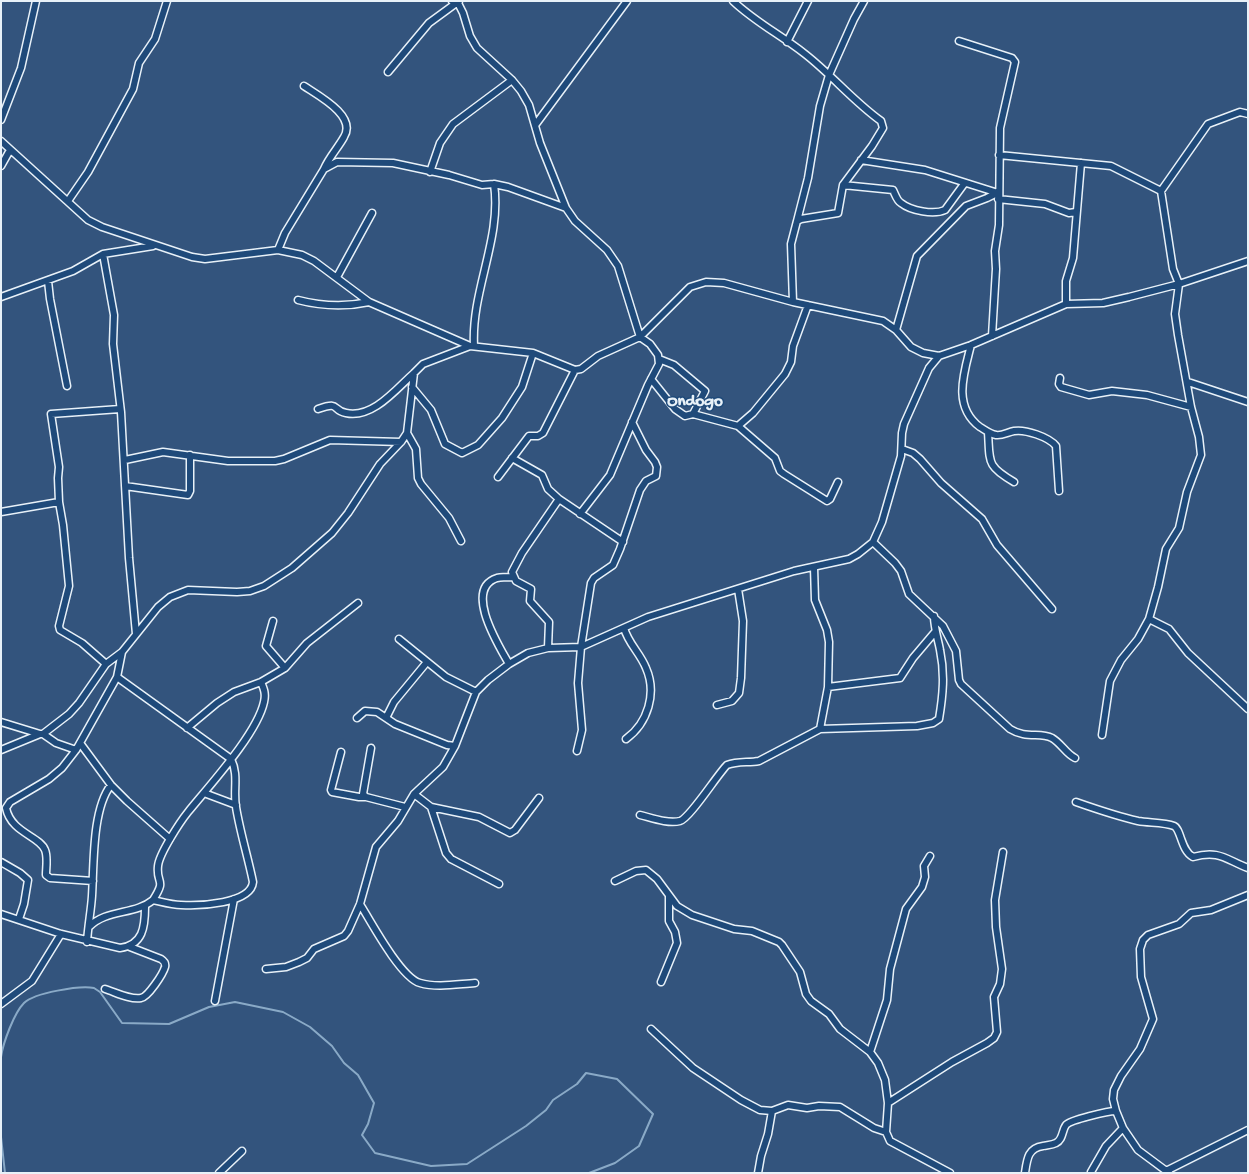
<!DOCTYPE html>
<style>
body{margin:0}
#map{position:relative;width:1249px;height:1174px;overflow:hidden;background:#33547d;font-family:"Gochi Hand",sans-serif}
canvas{display:block}
.frame{position:absolute;inset:0;border:2px solid #e8f1f8;pointer-events:none}
</style>
<div id="map">
<canvas width="1249" height="1174"></canvas>
<div class="frame"></div>
</div>
<script>
const ctx = document.querySelector('canvas').getContext('2d');
ctx.lineJoin = 'round';
function trace(path, color, width, dash) { ctx.strokeStyle = color; ctx.lineWidth = width; ctx.lineCap = dash ? 'butt' : 'round'; ctx.setLineDash(dash || []); ctx.stroke(path); }
function drawText(font, color, halo, rows, align = 'center') {
  ctx.font = font + ' "Gochi Hand",sans-serif'; ctx.lineWidth = 3; ctx.setLineDash([]); ctx.textBaseline = 'middle'; ctx.strokeStyle = halo; ctx.fillStyle = color; for (const [text, x, y, turn = 0] of rows) {
    ctx.save(); ctx.translate(x, y); ctx.rotate((+turn || 0) * Math.PI / 180); ctx.textAlign = isNaN(turn) ? turn : align; if (halo) ctx.strokeText(text, 0, 0); ctx.fillText(text, 0, 0); ctx.restore();
  }
}
const stream = new Path2D(`
 M1 1057C3 1043 14 1013 24 1003 34 993 80 985 94 988L100 992 122 1023 169 1024 209 1007 235 1002 283 1012 310 1027 332 1046 344 1063 358 1075 374 1103 368 1124 362 1135 375 1153 431 1166 467 1164 526 1126 546 1110 553 1100 577 1084 586 1073 617 1079 653 1114 639 1146 615 1163 589 1173
 M1 1103V1129
 M1 1137 5 1173`);
const minor = new Path2D(`
 M452 1 458 3 463 13 470 36 477 48 512 80 521 91 529 105 540 143 566 208 575 221 607 250 618 266 640 337 650 344 658 355 659 364 648 385 610 475 580 514
 M733 1C755 22 781 35 805 54 832 75 853 101 881 121L883 128 872 146 843 185 838 213 801 219 797 221 791 244 793 302
 M959 41 1012 58 1015 62 1000 128 999 225 995 251 996 269 992 336
 M787 42 808 1
 M388 72 429 23 459 1
 M304 86C319 96 357 116 344 137 338 148 329 157 324 169
 M1 120 21 68 36 1
 M536 124 627 1
 M1 141 88 220 102 227 192 257 205 259 278 250 302 255 314 261 369 302 470 346 533 353 575 370 581 369 598 356 640 337 690 287 706 282 724 283 793 302 883 321 896 330 911 347 923 353 939 356 971 345 1066 304 1103 303 1129 297 1179 284 1248 261
 M999 155 1111 166 1161 191 1173 269 1179 284 1175 314 1178 335 1191 407 1199 437 1201 455 1187 492 1179 528 1166 549 1158 587 1149 619 1138 639 1121 660 1110 681 1102 735
 M861 160 925 170 998 193
 M1 166 10 150
 M430 172 440 143 453 124 512 80
 M843 185 893 190C895 194 897 201 901 203 911 211 934 215 945 210L964 184
 M1161 191 1208 124 1240 112 1248 114
 M998 199 1045 204 1069 213 1076 212
 M68 201 88 172 133 89 139 63 155 39 167 1
 M797 221 808 178 820 106 829 75 854 19 864 1
 M278 250 285 233 324 169 337 162 393 163 449 175 482 185 494 184 508 187 566 208
 M103 254 114 315 113 344 121 412 129 558 136 634
 M337 277 372 213
 M48 281 50 299 67 386
 M1 297 73 271 103 254 153 246
 M298 300C321 306 346 307 369 302
 M1066 304V281L1073 258 1081 163
 M896 330 917 256 966 206 987 198 997 193
 M971 345C964 373 952 406 980 427 985 430 990 434 996 435 1002 436 1008 432 1014 431 1025 429 1049 437 1056 446L1059 491
 M474 346C471 290 502 239 494 184
 M659 359 674 365 705 391 693 414
 M1060 378 1059 384 1061 387 1089 395 1112 391 1147 395 1191 407
 M651 379 675 409 685 416 693 414 738 426 775 458 780 471 784 474 827 501 830 499 838 482
 M1188 382 1248 402
 M412 387 431 410 445 444 462 453 478 445 502 418 522 387 533 353
 M318 409C341 401 331 410 346 413 373 419 397 388 414 373
 M738 426 753 413 785 374 791 362 793 346 808 305
 M988 432C990 462 986 466 1014 482
 M407 433 416 449 418 478 421 484 449 518 461 541
 M902 449 913 453 920 459 941 483 982 519 997 545 1052 609
 M512 458 542 475 548 489 559 499 623 542
 M125 460 163 452 228 461H275L284 459 330 440 401 442
 M498 477 529 436H538L543 433 575 370
 M125 486 188 495 190 491V455
 M1 512 59 502
 M873 542 895 563 901 571 909 594 943 626 956 651 959 680 961 684 1010 729C1026 739 1040 732 1052 738 1061 743 1066 754 1075 758
 M1149 619 1169 629 1188 653 1248 709
 M273 621 266 646 285 668
 M624 628C628 643 640 653 646 668 657 693 648 723 626 739
 M399 639 446 677 476 692
 M548 648 549 622 530 601 531 589 516 581 512 572 522 553 559 499
 M106 664 82 643 60 630 59 626 69 586 63 525 59 502 58 478 59 467 51 414 120 409
 M509 664C499 646 463 589 497 578 502 577 508 577 513 577
 M828 687 900 678 913 658 935 632
 M717 705 732 701 739 693 741 678 743 621 738 589
 M357 718 365 711 377 712 395 724 447 745 455 746
 M386 718 394 702 427 662
 M1 722 40 734H43L69 714 79 703 106 664 122 652 158 607 170 597 188 590 237 592 250 591 264 586 292 568 332 533 348 513 380 464 401 442 407 433 414 373 423 364 470 346
 M187 728 217 703 234 692 261 682 285 668 307 643 358 603
 M820 729 917 726 933 723 939 719C943 695 945 674 940 650 938 639 934 628 934 616
 M43 734 56 743 76 750
 M80 743 111 785 127 801 170 839
 M371 748 363 794 366 797 405 807
 M1 750 40 734
 M577 751 582 730 578 683 581 647 591 583 594 578 613 565 620 549 640 490 646 481 656 476 657 467 655 462 646 450 632 422
 M341 752 331 790 332 792 359 797H366
 M204 793 236 805
 M414 794 431 807 479 817 510 833 515 830 539 798
 M1076 802C1096 809 1116 816 1138 821 1149 823 1164 822 1174 826 1181 829 1181 851 1193 857 1219 850 1225 859 1248 868
 M431 807 446 853 451 859 499 884
 M640 815C652 818 668 824 680 821 690 818 717 775 727 765 738 761 748 763 759 761L820 729 828 687 829 642 827 630 815 600 814 567
 M1 862 20 873 28 880 24 904 19 919
 M93 881 50 878 46 875C46 867 48 857 45 850 40 836 11 833 6 808L10 802 49 779 62 768 76 750 117 677 122 652
 M615 881 636 871 646 870 657 879 677 906 692 915 734 929 752 931 779 942 782 945 800 972 806 994 811 1001 829 1014 840 1029 870 1052 878 1063 885 1080 888 1103 886 1132 890 1141 950 1173
 M153 900C167 878 156 885 158 866 159 854 180 822 188 812 209 786 257 734 264 702 266 694 264 689 261 682
 M360 904C371 922 401 978 420 983 437 988 458 984 475 983
 M1 914 61 934 120 948C143 945 145 927 145 907
 M89 927C106 909 135 915 153 900 162 902 172 905 181 905 199 906 251 904 253 882 248 857 240 832 236 807 233 790 239 775 231 759L117 677
 M87 942C88 926 91 911 92 896 94 864 92 809 111 785
 M266 969 286 967 299 962 307 958 314 949 344 936 348 931 360 904 376 847 398 821 414 794 443 767 455 746 476 692 488 680 509 664 528 653 548 648 581 647 648 617 794 571 849 559 858 554 873 542 882 522 901 456 902 433 904 424 929 368 939 356
 M661 982 677 943 675 932 669 921V896
 M105 989C115 992 130 1000 141 998 148 997 163 974 165 967 166 963 164 961 161 959L130 947
 M215 1001 234 899
 M1 1004 32 981 61 934
 M651 1029 693 1068 741 1100 760 1110 772 1111 788 1105 807 1108 819 1106 840 1107 874 1128 886 1132
 M870 1052 887 1000 890 969 906 909 922 887 925 877 924 866 930 856
 M888 1103 952 1062 987 1043 994 1038 997 1032 994 997 1000 984 1002 969 996 927 995 900 1003 852
 M1166 1171 1248 1130
 M1091 1172 1106 1146 1123 1128
 M219 1173 242 1151
 M758 1173 761 1156 768 1134 772 1111
 M1025 1173C1027 1159 1028 1148 1043 1146 1047 1145 1052 1145 1056 1143 1063 1140 1062 1130 1066 1125 1070 1120 1108 1111 1116 1111
 M1169 1173 1138 1150 1123 1128 1116 1111 1113 1099 1114 1090 1121 1076 1140 1049 1153 1019 1141 977 1140 949 1143 940 1148 935 1179 924 1191 913 1211 910 1248 895`);
const quarterNames = [
 ["Ondogo",695,402]
];
trace(stream, '#8aaac7', 2);
trace(minor, '#e8f1f8', 9);
trace(minor, '#1f4a7a', 6);
drawText('bold 17px', '#e8f1f8', '#1f4a7a', quarterNames);
</script>
